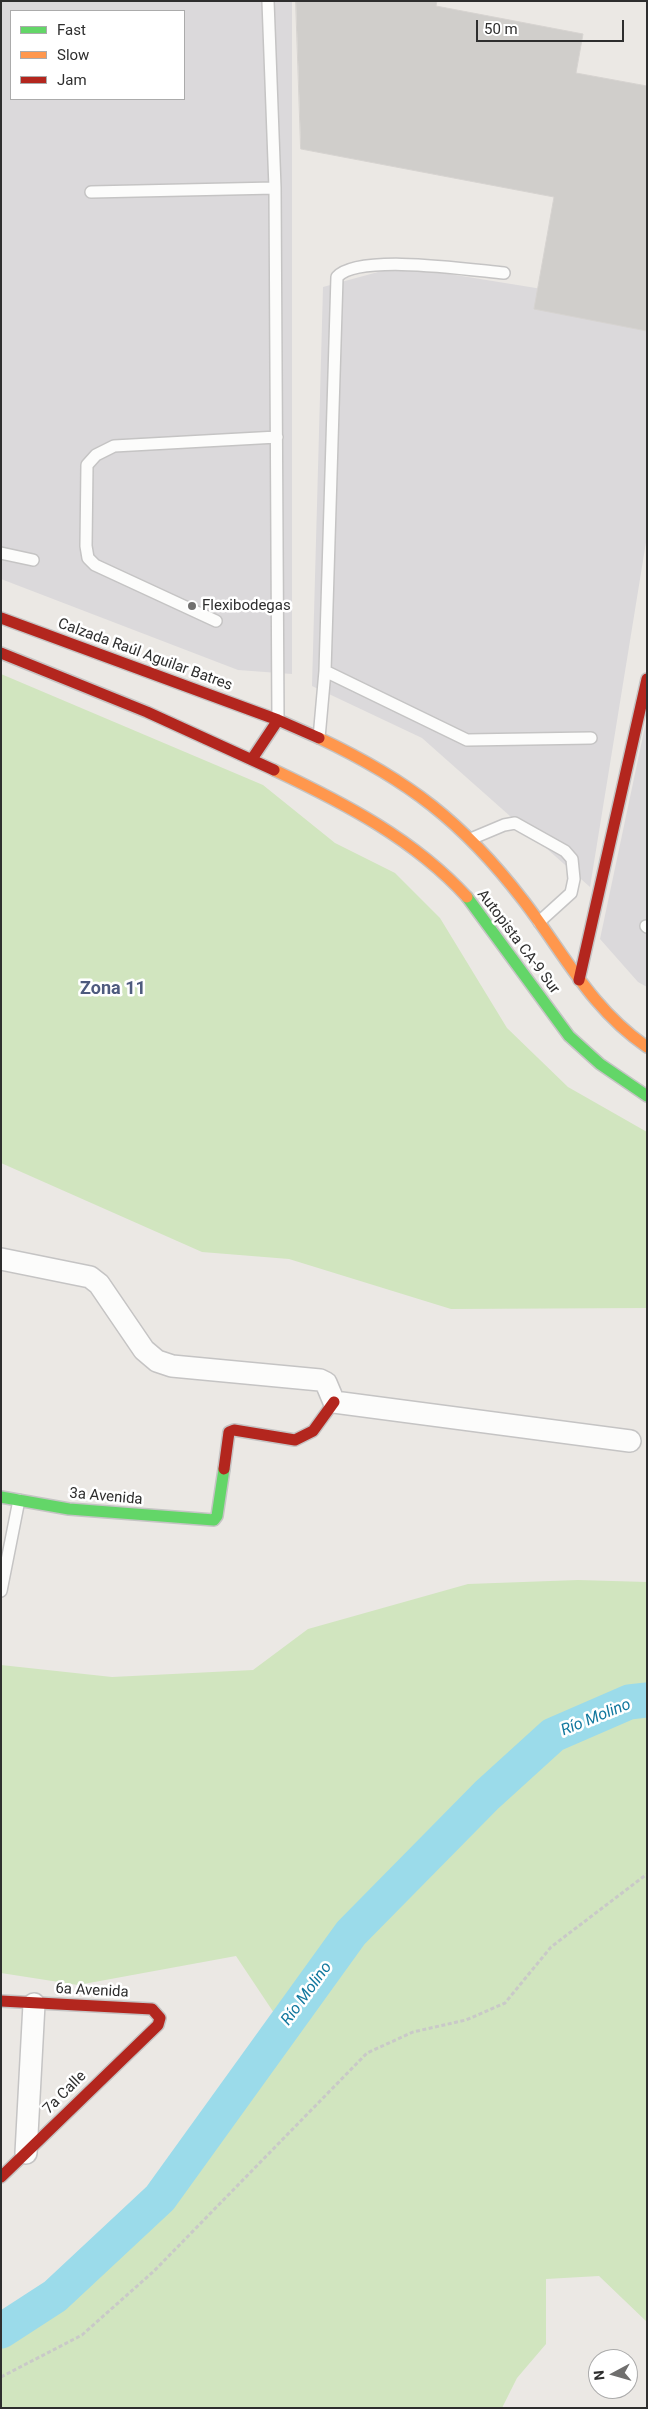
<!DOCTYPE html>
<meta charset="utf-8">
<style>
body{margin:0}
#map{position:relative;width:648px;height:2409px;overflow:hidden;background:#ebe8e4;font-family:Roboto,sans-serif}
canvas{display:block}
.frame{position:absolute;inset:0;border:2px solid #2e2e2e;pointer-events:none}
.legend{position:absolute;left:10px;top:10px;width:175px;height:90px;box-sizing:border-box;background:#fff;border:1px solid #ababab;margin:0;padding:6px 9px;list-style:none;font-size:15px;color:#2e2e2e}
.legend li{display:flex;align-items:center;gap:10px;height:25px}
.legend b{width:25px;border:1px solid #ababab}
.north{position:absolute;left:588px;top:2349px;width:50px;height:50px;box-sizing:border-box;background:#fff;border:1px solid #ababab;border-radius:50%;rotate:264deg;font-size:14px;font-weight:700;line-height:20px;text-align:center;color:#2e2e2e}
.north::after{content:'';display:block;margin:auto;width:18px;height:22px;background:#706f6e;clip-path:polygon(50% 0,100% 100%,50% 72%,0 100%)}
.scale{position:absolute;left:476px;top:20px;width:148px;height:22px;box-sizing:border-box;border:2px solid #2e2e2e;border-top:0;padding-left:6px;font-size:15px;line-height:18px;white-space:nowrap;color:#2e2e2e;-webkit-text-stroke:4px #fff;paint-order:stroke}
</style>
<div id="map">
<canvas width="648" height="2409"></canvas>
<div class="frame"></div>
<ul class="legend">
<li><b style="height:6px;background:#63d668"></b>Fast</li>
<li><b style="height:6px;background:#ff974d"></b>Slow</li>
<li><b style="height:6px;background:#b3261e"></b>Jam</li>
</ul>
<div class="north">N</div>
<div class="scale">50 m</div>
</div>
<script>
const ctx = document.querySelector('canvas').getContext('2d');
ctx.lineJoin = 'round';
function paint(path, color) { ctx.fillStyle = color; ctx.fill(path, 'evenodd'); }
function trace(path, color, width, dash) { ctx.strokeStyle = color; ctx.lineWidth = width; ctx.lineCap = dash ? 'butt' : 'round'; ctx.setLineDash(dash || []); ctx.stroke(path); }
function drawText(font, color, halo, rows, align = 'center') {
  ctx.font = font + ' Roboto,sans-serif'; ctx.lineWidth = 5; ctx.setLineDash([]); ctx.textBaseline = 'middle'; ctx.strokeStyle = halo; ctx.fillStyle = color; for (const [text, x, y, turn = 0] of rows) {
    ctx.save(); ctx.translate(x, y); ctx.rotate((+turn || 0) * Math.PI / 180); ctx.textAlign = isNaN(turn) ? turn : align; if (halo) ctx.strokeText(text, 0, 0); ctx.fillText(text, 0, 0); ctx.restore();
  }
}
const industrial = new Path2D(`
 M1 1H292V674L238 670 1 579ZM11 11H184V99H11Z
 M400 266 647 306V536L590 887 422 738 312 686 323 287Z
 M647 717V987L638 982 600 939Z`);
const green = new Path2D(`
 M1 674 263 785 335 843 395 873 440 918 507 1028 568 1087 647 1132V1308L451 1309 289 1259 202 1252 1 1163Z
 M578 1580 647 1582V2322L599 2276 546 2279V2344L517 2378 502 2408H1V2324L19 2319 176 2172 288 2034 236 1956 78 1985 1 1973V1665L112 1677 253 1670 308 1629 468 1584Z`);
const river = new Path2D(`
 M1 2331 55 2296 160 2198 351 1933 487 1795 553 1735 629 1702 647 1700`);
const building = new Path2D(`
 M296 1H437L436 6 583 34 576 73 647 86V331L534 309 554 197 301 149Z`);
const path = new Path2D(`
 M1 2377 82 2335 154 2271 367 2053 413 2032 466 2020 505 2003 551 1947 647 1874`);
const lane = new Path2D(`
 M268 1 275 188 278 720
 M91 192 275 188
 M1 553 33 560
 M216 621 95 565 88 558 86 546 87 465 96 455 114 446 277 437
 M325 671 467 740 591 738
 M319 738 325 671 337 277C359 253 471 270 504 273
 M473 838 504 825 515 823 565 851 572 859 574 879 571 893 539 922
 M646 926 647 927
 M1 1591 19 1500`);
const street = new Path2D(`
 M1 1259 90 1277 99 1284 144 1350 157 1361 172 1366 320 1380 326 1383 334 1402 630 1441
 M26 2153 34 2004`);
const fast = new Path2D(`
 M467 897 569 1036 600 1064 647 1096
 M1 1497 69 1509 214 1520 217 1516 224 1469`);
const slow = new Path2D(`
 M319 738C408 780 463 822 523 900 564 953 590 1008 647 1047
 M274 770C344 803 414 839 467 897`);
const jam = new Path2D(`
 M1 618 278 720 319 738
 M1 653 147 712 274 770
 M252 759 278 720
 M579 980 647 679
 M224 1469 229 1432 234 1430 295 1440 313 1431 334 1402
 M1 2001 152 2009 160 2018 158 2025 1 2177`);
const markers = [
 [192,606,5,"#706f6e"]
];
const poiNames = [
 ["Flexibodegas",202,606]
];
const streetNames = [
 ["Calzada Raúl Aguilar Batres",145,655,20],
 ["Autopista CA-9 Sur",518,942,53],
 ["3a Avenida",106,1497,5],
 ["6a Avenida",92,1991,3],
 ["7a Calle",65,2093,-45]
];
const waterNames = [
 ["Río Molino",596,1718,-22],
 ["Río Molino",307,1994,-54]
];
const quarterNames = [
 ["Zona 11",113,989]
];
paint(industrial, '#dbd9db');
paint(green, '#d1e5bf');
trace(river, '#9bdbea', 35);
paint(building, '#d0cecb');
trace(building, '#d6d3d0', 1);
trace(lane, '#c5c4c4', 14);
trace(street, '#c5c4c4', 24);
trace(fast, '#c5c4c4', 14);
trace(slow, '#c5c4c4', 14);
trace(jam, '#c5c4c4', 14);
trace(path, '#c9c9c8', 3, [4, 2.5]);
trace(lane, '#fcfcfb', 11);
trace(street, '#fcfcfb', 21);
trace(fast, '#63d668', 11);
trace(slow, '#ff974d', 11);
trace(jam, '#b3261e', 11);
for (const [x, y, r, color] of markers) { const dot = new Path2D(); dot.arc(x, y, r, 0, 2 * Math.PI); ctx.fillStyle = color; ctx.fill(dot); trace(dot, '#fff', 2); }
drawText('15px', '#2e2e2e', '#fff', poiNames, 'left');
drawText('15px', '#2e2e2e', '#fff', streetNames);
drawText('italic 16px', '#12789e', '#fff', waterNames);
drawText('bold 18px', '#4e5b7e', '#fff', quarterNames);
</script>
